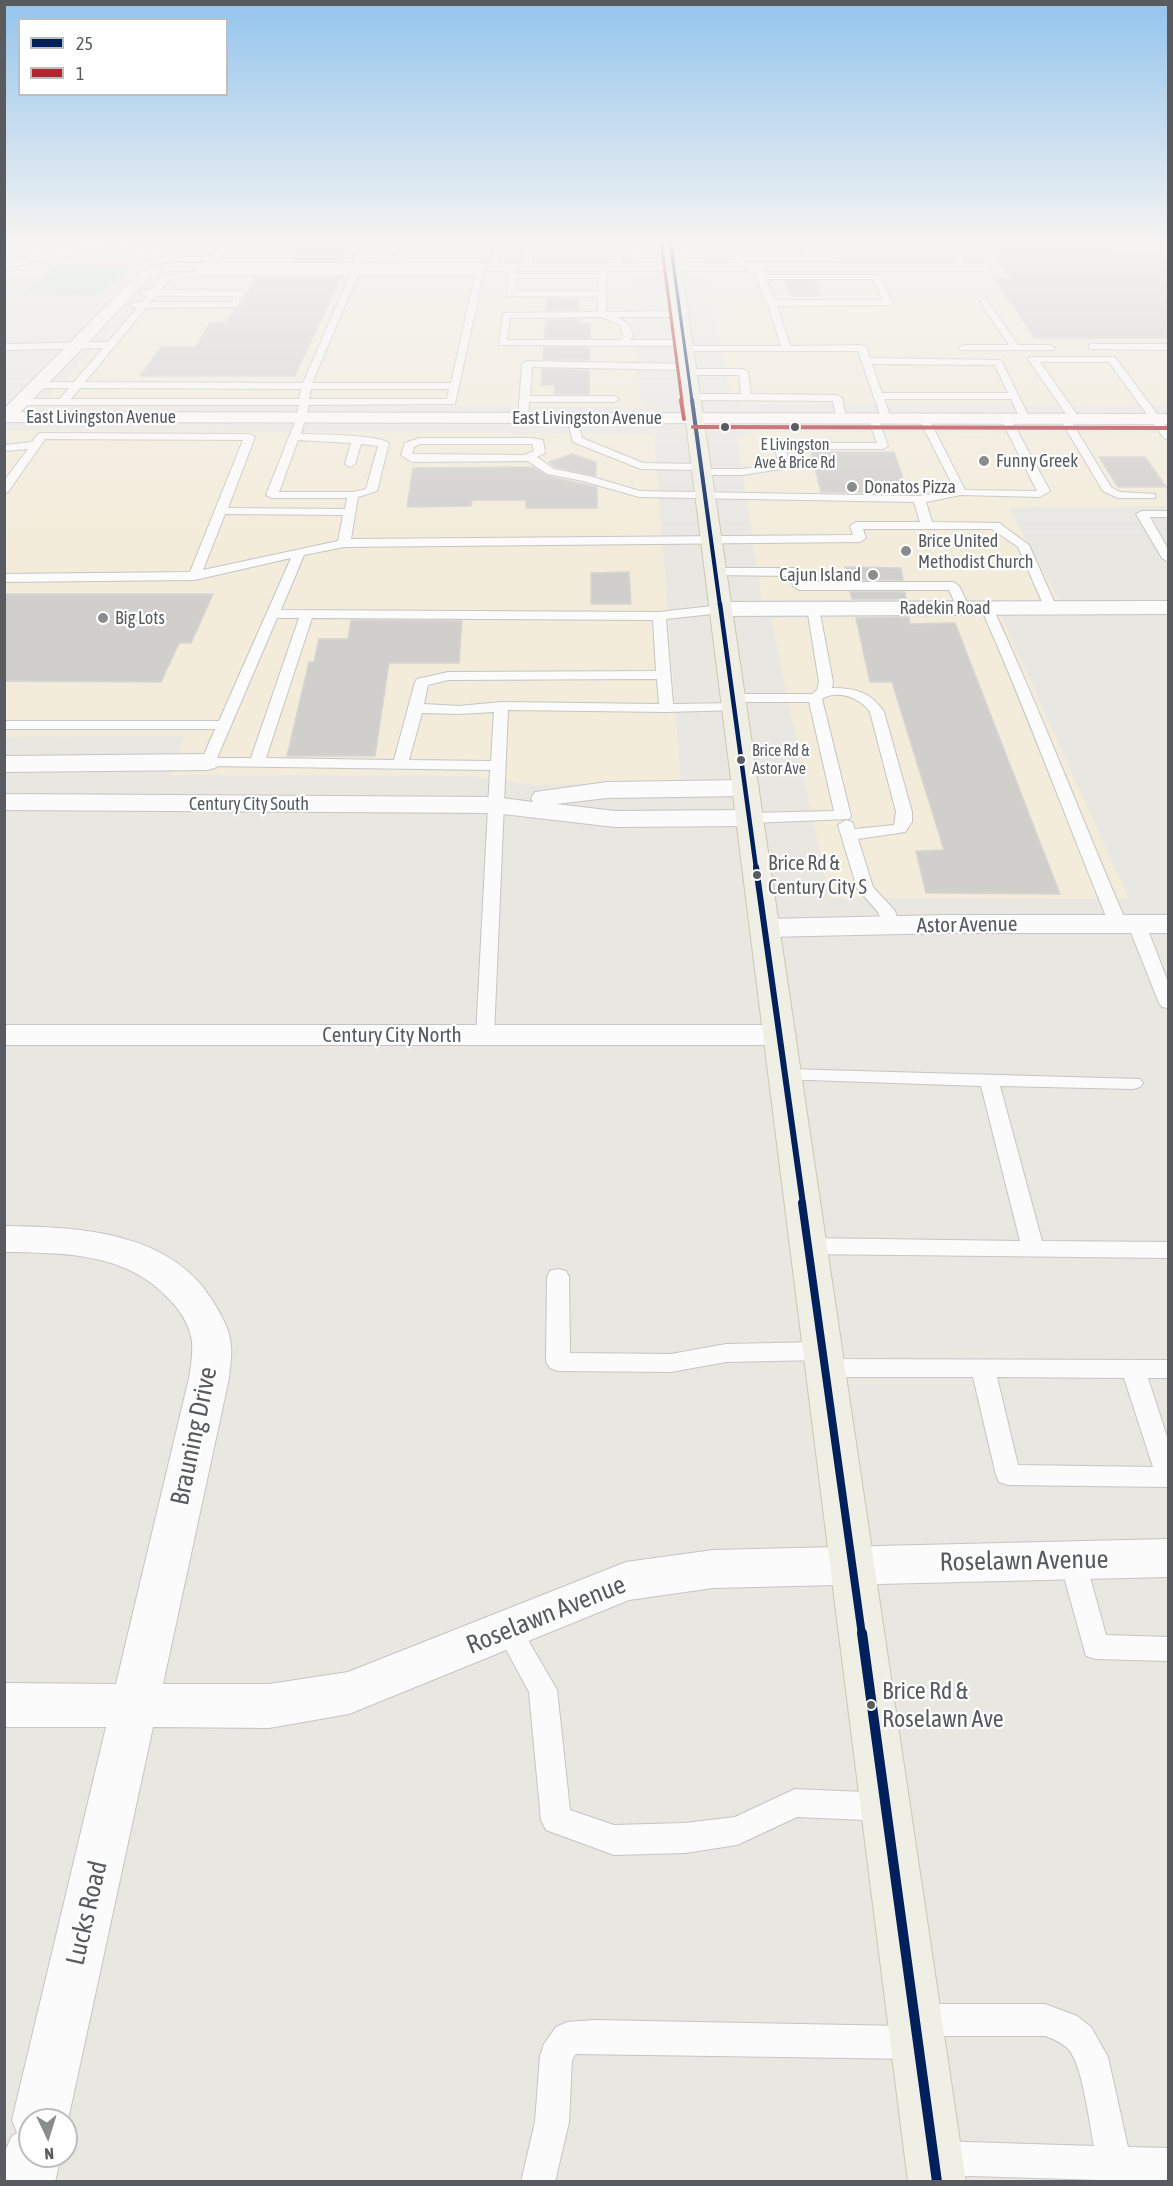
<!DOCTYPE html>
<style>
body{margin:0}
#map{position:relative;width:1173px;height:2186px;overflow:hidden;background:#e8e7e2;font-family:"Asap Condensed",sans-serif}
canvas{display:block}
.frame{position:absolute;inset:0;border:6px solid #585c60;pointer-events:none}
.legend{position:absolute;left:18px;top:18px;width:210px;height:78px;box-sizing:border-box;background:#fff;border:2px solid #bcbebf;margin:0;padding:8px 10px;list-style:none;font-size:18px;color:#585c60}
.legend li{display:flex;align-items:center;gap:12px;height:30px}
.legend b{width:30px;border:2px solid #bcbebf}
.north{position:absolute;left:18px;top:2108px;width:60px;height:60px;box-sizing:border-box;background:#fff;border:2px solid #bcbebf;border-radius:50%;rotate:176deg;font-size:16px;font-weight:700;line-height:24px;text-align:center;color:#585c60}
.north::after{content:'';display:block;margin:auto;width:21px;height:27px;background:#8a8d8e;clip-path:polygon(50% 0,100% 100%,50% 72%,0 100%)}
</style>
<div id="map">
<canvas width="1173" height="2186"></canvas>
<div class="frame"></div>
<ul class="legend">
<li><b style="height:8px;background:#00205b"></b>25</li>
<li><b style="height:8px;background:#af272f"></b>1</li>
</ul>
<div class="north">N</div>
</div>
<script>
const ctx = document.querySelector('canvas').getContext('2d');
ctx.lineJoin = 'round';
function paint(path, color) { ctx.fillStyle = color; ctx.fill(path, 'evenodd'); }
function trace(path, color, width, dash) { ctx.strokeStyle = color; ctx.lineWidth = width; ctx.lineCap = dash ? 'butt' : 'round'; ctx.setLineDash(dash || []); ctx.stroke(path); }
function drawText(font, color, halo, rows, align = 'center') {
  ctx.font = font + ' "Asap Condensed",sans-serif'; ctx.lineWidth = 4.5; ctx.setLineDash([]); ctx.textBaseline = 'middle'; ctx.strokeStyle = halo; ctx.fillStyle = color; for (const [text, x, y, turn = 0] of rows) {
    ctx.save(); ctx.translate(x, y); ctx.rotate((+turn || 0) * Math.PI / 180); ctx.textAlign = isNaN(turn) ? turn : align; if (halo) ctx.strokeText(text, 0, 0); ctx.fillText(text, 0, 0); ctx.restore();
  }
}
const commercial = new Path2D(`
 M484 240H632L633 262 480 263Z
 M702 240H1164L1168 242V406L749 404 731 400Z
 M629 271 641 407 42 404 163 277 182 272Z
 M4 430 654 434 681 783 534 785 471 776 170 775 184 736 5 737Z
 M756 432 1168 433V506L1008 507 1059 600H762L737 437Z
 M1001 616 1129 899 829 898 771 618Z`);
const green = new Path2D(`
 M59 265 131 267 98 296 23 294Z`);
const building = new Path2D(`
 M985 240H1102L1115 255H1168V338H1035L995 279H1011Z
 M301 242H347L340 261H292Z
 M774 248H802L805 255H776Z
 M256 277H341L295 376H140L161 347H196L210 323H226L235 309 239 308Z
 M785 281H815L821 296H791Z
 M547 299H578L579 310H546Z
 M580 319 581 323H590V338H544L546 320Z
 M544 347 590 348 589 360 543 359Z
 M542 369 589 370V394H554L555 385H541Z
 M811 452H894L906 487H889L891 493 821 492Z
 M572 454 596 462V476L555 467 549 462Z
 M1099 457H1145L1166 487H1118Z
 M533 467 547 476 597 487V508H526V500H472L471 506 407 507 413 468Z
 M845 567 901 568 903 580H847Z
 M629 572 631 604H591V573Z
 M850 592H905L906 599H852Z
 M4 594H213L191 643H179L161 682 4 681Z
 M909 617 910 624 955 623 1060 894 926 893 916 851 944 850 892 682H870L856 618Z
 M351 620 462 621 459 663H389L375 756H287L309 662H314L319 639H348Z`);
const lane = new Path2D(`
 M225 240H234L209 271H352L350 267 364 240 407 241 411 243 403 259 361 261V271H476L478 265 485 267 455 404 309 405 301 434C317 434 379 435 389 443L377 491 358 497 351 539 853 535 850 526 856 522H920L914 502 639 497 583 481 547 474 528 461 412 462 401 455 405 443 419 438H532L543 440 545 453 537 457 554 469 589 476 640 491 919 496 955 490 919 419 924 416 929 419 965 490 1037 491 1001 419 1006 416 1011 419 1050 491 1040 497 961 495 926 502 932 522 999 523 1029 545 1057 608 1056 611H1046L1018 547 992 529H863L866 538 860 542 344 547 304 555 281 610 659 612 721 605 727 609 721 613 666 619 673 704 735 703 740 704 742 707 740 710 666 712 508 710 494 1036 492 1040H478L476 1036 490 770 208 766 201 762 215 729H4V721H219L291 558 195 580 4 582V574L190 572 243 440 45 439 8 492 4 493V481L28 449 4 451V445L32 442 38 434 42 433 250 434 255 437 228 508 345 509 347 498H272L266 495 297 417 299 405H21L16 402 21 399H60L69 388H38L33 385 38 382H74L103 348 4 350V344L108 342 137 308 132 307V303L141 302 147 296 142 295V291L151 290 163 276 200 271 207 261 157 262 109 248 4 268V263L109 244 157 258 211 256ZM368 244 402 245 397 255 363 256ZM203 275H350L303 383 85 382 146 308 237 307 244 293 243 291 160 290 169 280ZM358 275H475L451 383H312ZM156 296H234L231 302H150ZM80 388 301 389 299 399H71ZM311 389H449L447 399H309ZM298 440 351 443 345 464 350 467 355 464 361 444 378 446 366 489 353 492H279ZM420 444H532L534 451 524 455 412 454 414 447ZM225 514 343 515 338 541 203 570ZM277 618H299L251 758H217ZM312 618 653 620 656 671 448 672 417 679 415 682 394 760 266 758ZM657 679 659 704 501 702 459 706 424 704 428 685 448 680ZM494 712 491 761 409 760 422 713 459 714Z
 M609 240H619L621 243 623 269 616 267 613 244Z
 M944 240H952L967 267 966 269H960Z
 M1142 240H1154L1168 246V251Z
 M731 241 822 242 826 244 825 246 739 245 743 257H828L832 259 828 261H744L746 265 763 269 765 275H876L880 277 893 303 892 305 777 306 790 346 862 345 867 348 870 358 1001 360 1030 419 1021 421 1011 399H884L891 418 882 420 858 351H682L680 349 685 346H781L768 304 764 301 756 273 739 269ZM766 279H873L883 300H774ZM872 364 995 365 1008 393H882Z
 M529 245 533 247 531 269 524 267 525 249 501 250 496 269 489 267 495 246Z
 M510 265H516V274H600L601 265H607L606 312 680 311 684 314 680 317H617L628 323 633 336 630 340H684L689 343 684 346 499 345 503 313 598 312V297L507 296ZM516 278H599V291H515ZM602 317 620 325 623 336 621 340H507L510 318Z
 M984 299 987 300 1018 345H1050L1055 348 1053 350H961L959 348 964 345H1009L980 302Z
 M1092 344H1168V350L1089 349V345Z
 M1030 357H1115L1168 429V439L1164 438 1109 362H1040L1080 419 1071 421 1111 487 1120 492 1155 494V498H1118L1103 491 1060 419 1068 417 1028 359Z
 M527 361 688 364 693 367 691 369H743L748 372 751 394 837 395 842 398 846 418 837 420 833 401 690 400 685 397 690 394H741L739 375H688L683 372 685 370 532 367 530 396H614L619 399 614 402H529L528 418 523 421 518 418 522 364Z
 M572 415 577 418 582 438 643 463 700 464 704 465V469H742L778 464 775 446 780 443H877L868 418 873 415 878 418 888 446 883 449H786L789 466 788 468 742 475H701L697 474V470L641 469 573 442 567 418Z
 M1142 511H1168V517H1150L1168 549V562L1162 558 1136 514Z
 M715 568H795L801 572 804 582H953L959 586 970 608 969 611H959L949 590H799L793 586 790 576 711 575 709 572Z
 M813 604 819 608 833 682 832 688C855 688 871 692 884 712L912 812V822L905 832 858 839 873 887 895 911 900 926 897 930H885L878 912 857 888 838 825 846 820 852 822 855 829 894 825 896 812 870 712C861 698 837 689 822 699L851 816 849 819 750 823 742 818 750 813 834 811 809 702H734L727 698 734 694H812L817 690 819 682 807 608Z
 M987 604 993 608C1041 712 1082 819 1127 924L1124 928H1112L1109 924C1066 819 1027 712 981 608Z
 M1137 920 1143 921 1146 925 1168 982V1008L1162 1007 1159 1003 1128 925 1131 921Z
 M786 1069 1140 1079 1143 1083 1140 1087 1133 1089 1000 1086 1042 1241 1168 1242V1258L808 1254 800 1251 797 1246 800 1241 808 1238 1020 1241 981 1086 779 1079 776 1075 779 1071Z
 M558 1269 566 1271 569 1277 570 1353 671 1354 726 1344 823 1342 831 1345 835 1351 831 1357 825 1359 1168 1360V1378H1148L1168 1440V1487L1008 1485 999 1482 996 1475 973 1377H825L817 1374 813 1368 817 1362 823 1360 726 1362 671 1372 558 1371 550 1368 546 1362 547 1277 550 1271ZM997 1377 1124 1378 1153 1467 1018 1465Z
 M1072 1548 1081 1551 1085 1559 1106 1635 1168 1637V1661L1096 1659 1086 1656 1059 1559 1063 1551Z
 M508 1617 517 1621 557 1690 570 1810 614 1825 685 1823 735 1817 795 1789 886 1793 896 1797 901 1807 896 1817 886 1821 797 1817 737 1845 685 1853 614 1855 546 1830 541 1820 529 1692 495 1629 499 1621Z
 M916 2004H1045L1077 2016 1091 2027 1108 2057 1128 2147 1168 2148V2182L937 2175 925 2170 920 2158 925 2146 937 2141 1094 2146C1089 2122 1083 2067 1069 2050 1063 2043 1054 2039 1045 2036H930L933 2043 929 2055 917 2059 576 2054 572 2060 569 2122 555 2182H521L535 2122 540 2056 544 2044 556 2027 567 2022 594 2020 903 2026 900 2020 905 2009Z`);
const street = new Path2D(`
 M169 263H984L991 267 984 271H170L150 278 12 421 4 422V409L140 272Z
 M721 602 1168 601V614L721 616 713 614 710 609 713 604Z
 M208 754 217 757 221 762 217 767 208 770 4 772V756Z
 M746 780 755 783 759 788 755 793 746 796 607 798 556 804 615 811 750 810 759 812 763 818 759 824 750 826 615 827 494 813 4 810V794L494 797 533 802 531 798 535 792 607 782Z
 M946 915H1168V933H946L766 937 756 934 751 928 756 922 766 919Z
 M4 1025H780L791 1028 796 1035 791 1042 780 1045H4Z
 M4 1226C79 1227 172 1231 214 1303 222 1317 230 1330 231 1346 232 1357 230 1367 229 1378L163 1684H269L348 1672 626 1562 713 1550 1168 1539V1577L713 1588 629 1600 349 1714 269 1728 153 1727 68 2120 66 2126V2120H30V2156H61L55 2182H4V2153L12 2136 17 2133 12 2120 106 1727H4V1683L116 1684 189 1378C191 1366 193 1353 192 1341 189 1323 180 1310 168 1298 125 1252 63 1253 4 1252Z`);
const secondary = new Path2D(`
 M4 412 1168 414V424L4 422Z`);
const primary = new Path2D(`
 M663 240H677L966 2182H908Z`);
const bus1Far5 = new Path2D(`
 M670 240 692 401`);
const bus1Far4 = new Path2D(`
 M692 400 720 606`);
const bus1Far3 = new Path2D(`
 M720 604 756 868`);
const bus1Far2 = new Path2D(`
 M756 867 803 1204`);
const bus1Far1 = new Path2D(`
 M802 1203 862 1635`);
const bus1 = new Path2D(`
 M862 1633 937 2182`);
const bus2Far1 = new Path2D(`
 M661 241 682 401`);
const bus2 = new Path2D(`
 M681 400 684 419
 M693 427 1168 428`);
const markers = [
 [725,427,5,"#585c60"],
 [795,427,5,"#585c60"],
 [984,461,6,"#8a8d8e"],
 [852,487,6,"#8a8d8e"],
 [906,551,6,"#8a8d8e"],
 [873,575,6,"#8a8d8e"],
 [103,618,6,"#8a8d8e"],
 [741,760,5,"#585c60"],
 [757,875,5,"#585c60"],
 [871,1705,5,"#585c60"]
];
const farBusnames = [
 ["E Livingston",795,445],
 ["Ave & Brice Rd",795,463],
 ["Brice Rd &",752,751,"left"],
 ["Astor Ave",752,769,"left"]
];
const farStreetnames = [
 ["East Livingston Avenue",101,417],
 ["East Livingston Avenue",587,418],
 ["Radekin Road",945,608],
 ["Century City South",249,804]
];
const farPoinames = [
 ["Funny Greek",996,461],
 ["Donatos Pizza",864,487],
 ["Brice United",918,541],
 ["Methodist Church",918,562],
 ["Cajun Island",861,575,"right"],
 ["Big Lots",115,618]
];
const busNames = [
 ["Brice Rd &",768,864],
 ["Century City S",768,888]
];
const streetNames = [
 ["Astor Avenue",967,925,-1],
 ["Century City North",392,1035]
];
const nearBusnames = [
 ["Brice Rd &",882,1691],
 ["Roselawn Ave",882,1719]
];
const nearStreetnames = [
 ["Brauning Drive",194,1436,-78],
 ["Roselawn Avenue",1024,1561,-1],
 ["Roselawn Avenue",546,1615,-22],
 ["Lucks Road",87,1913,-77]
];
paint(commercial, '#f3ecda');
paint(green, '#d0e4cd');
paint(building, '#d0cfcc');
trace(building, '#d7d5d2', 1.5);
trace(lane, '#c5c5c4', 2);
trace(street, '#c5c5c4', 2);
trace(secondary, '#c5c6c5', 2);
trace(primary, '#d0c6b0', 2);
paint(lane, '#fcfbfb');
paint(street, '#fcfbfb');
paint(secondary, '#fcfbfb');
paint(primary, '#f0efe5');
trace(bus1Far5, '#00205b', 3);
trace(bus1Far4, '#00205b', 4);
trace(bus1Far3, '#00205b', 4.5);
trace(bus1Far2, '#00205b', 6);
trace(bus1Far1, '#00205b', 8);
trace(bus1, '#00205b', 10);
trace(bus2Far1, '#af272f', 3);
trace(bus2, '#af272f', 4);
const sky = ctx.createLinearGradient(0, 0, 0, 546);
sky.addColorStop(0, '#93c4ed');
sky.addColorStop(0.44, '#f5f4f2');
sky.addColorStop(1, '#f5f4f200');
ctx.fillStyle = sky;
ctx.fillRect(0, 0, 1173, 546);
for (const [x, y, r, color] of markers) { const dot = new Path2D(); dot.arc(x, y, r, 0, 2 * Math.PI); ctx.fillStyle = color; ctx.fill(dot); trace(dot, '#fff', 2); }
drawText('16px', '#585c60', '#fff', farBusnames);
drawText('18px', '#585c60', '#fff', farStreetnames);
drawText('18px', '#585c60', '#fff', farPoinames, 'left');
drawText('20px', '#585c60', '#fff', busNames, 'left');
drawText('21px', '#585c60', '#fff', streetNames);
drawText('24px', '#585c60', '#fff', nearBusnames, 'left');
drawText('26px', '#585c60', '#fff', nearStreetnames);
</script>
